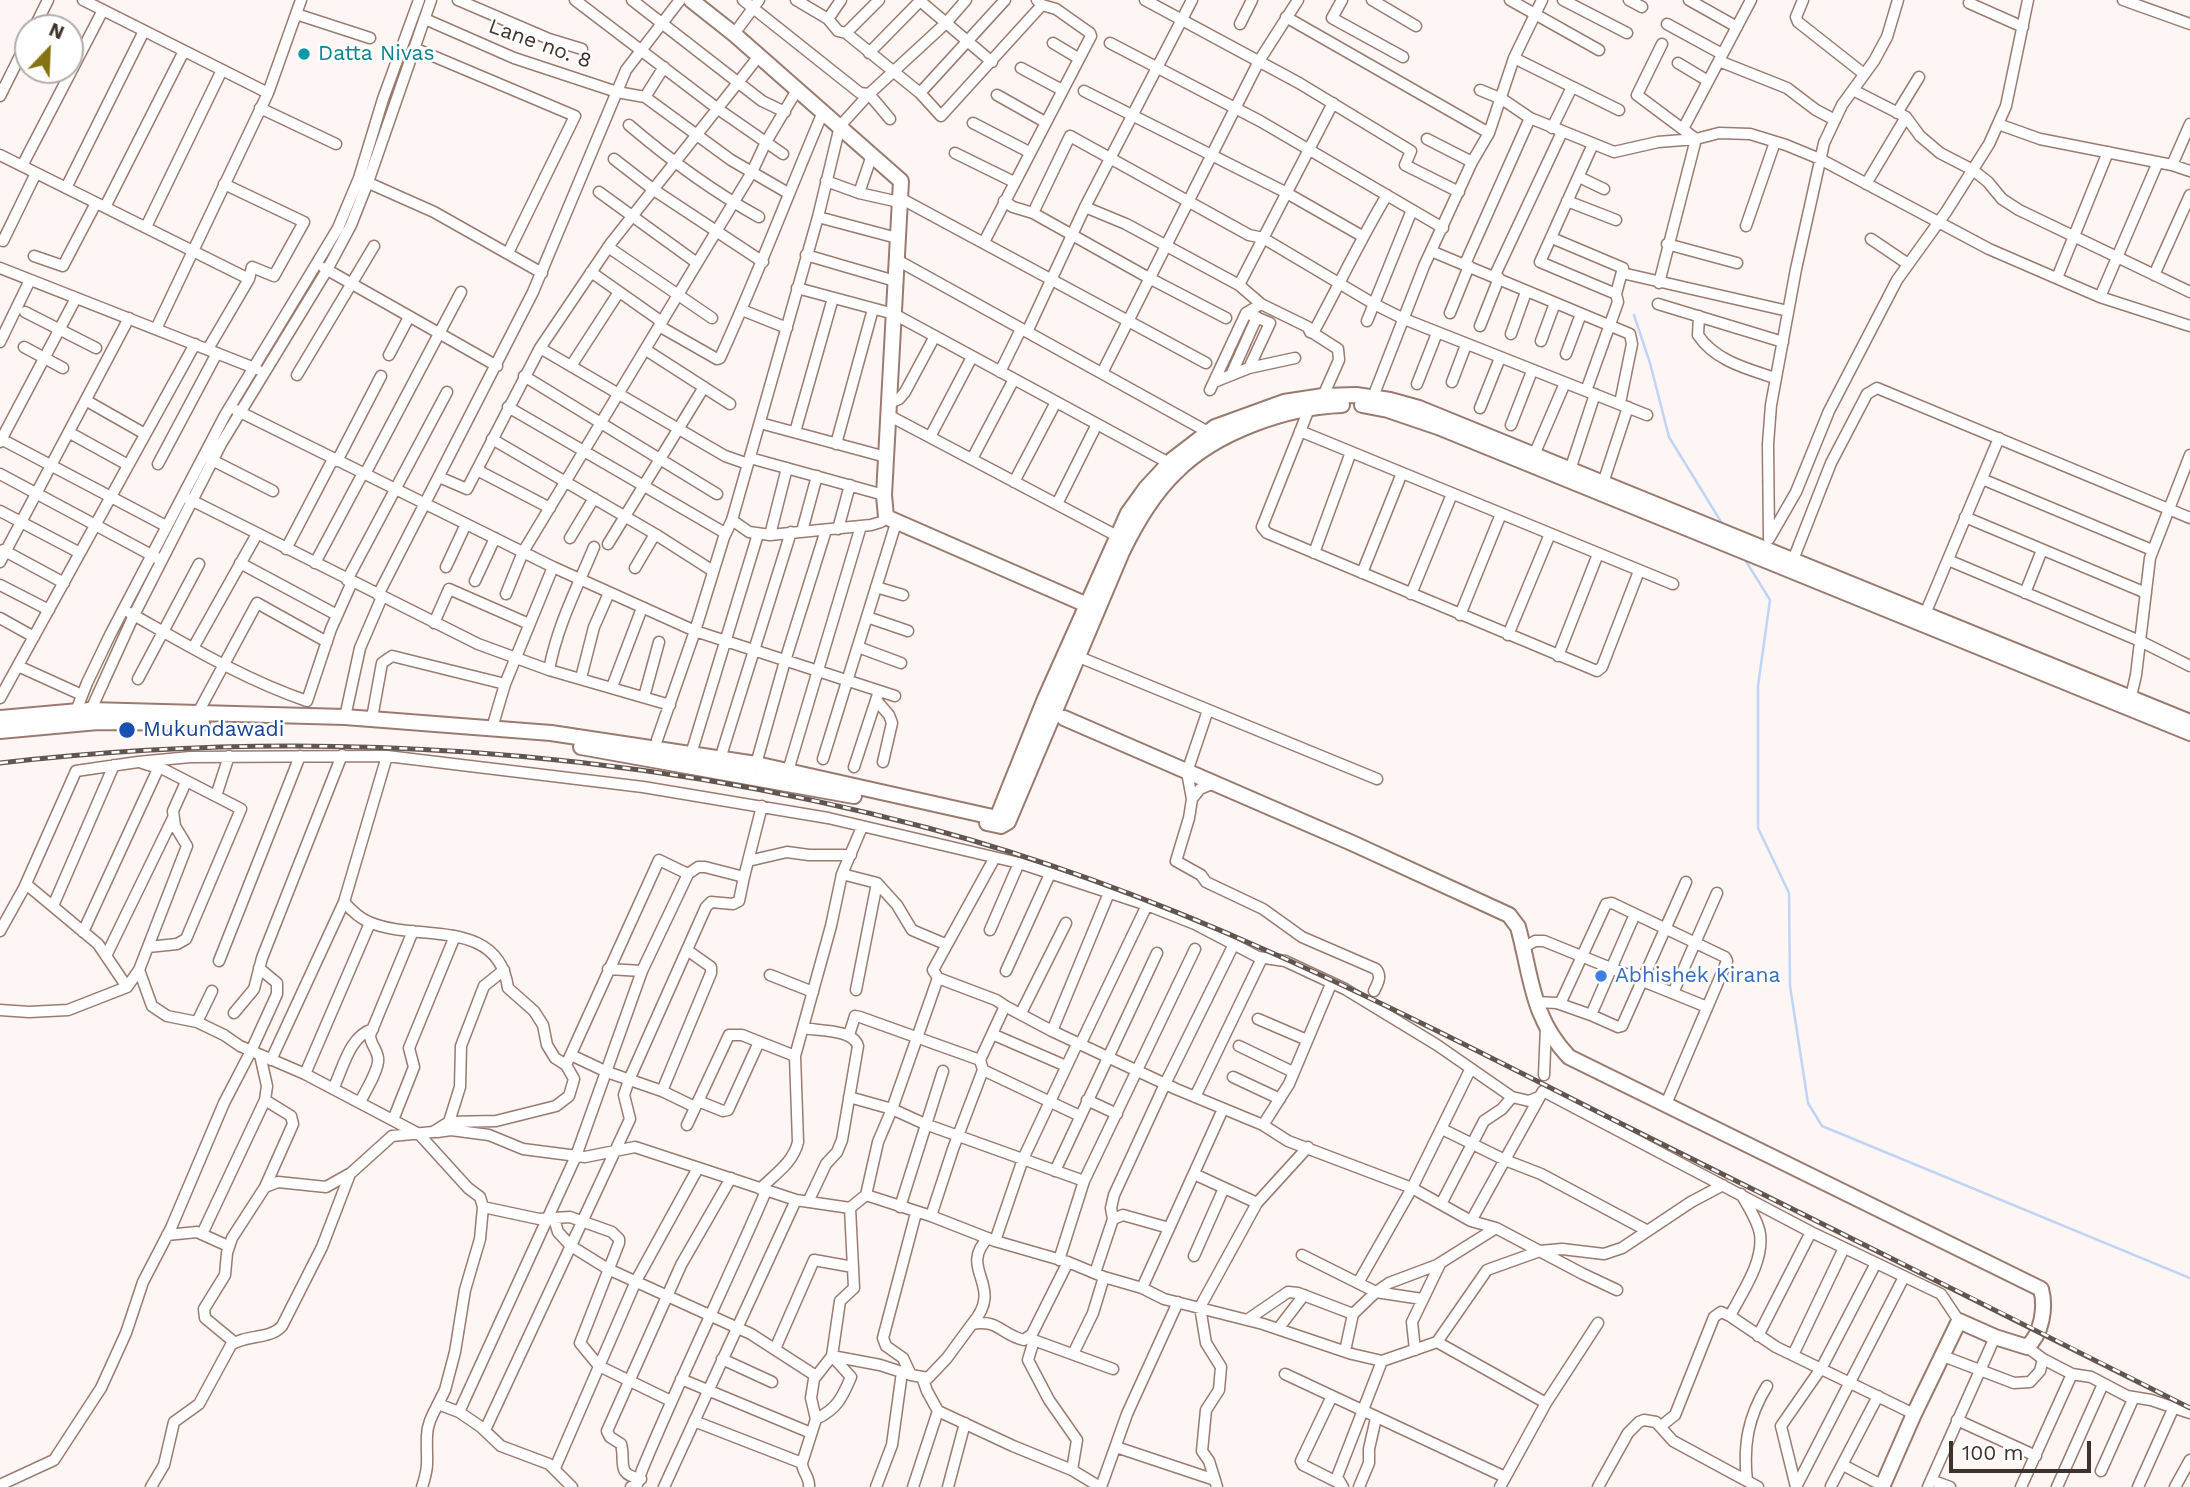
<!DOCTYPE html>
<style>
body{margin:0}
#map{position:relative;width:2190px;height:1487px;overflow:hidden;background:#fef6f4;font-family:"Work Sans",sans-serif}
canvas{display:block}
.north{position:absolute;left:14px;top:14px;width:70px;height:70px;box-sizing:border-box;background:#fff;border:2px solid #b2adab;border-radius:50%;rotate:23deg;font-size:19px;font-weight:700;line-height:28px;text-align:center;color:#3f312c}
.north::after{content:'';display:block;margin:auto;width:24px;height:32px;background:#847213;clip-path:polygon(50% 0,100% 100%,50% 72%,0 100%)}
.scale{position:absolute;left:1949px;top:1441px;width:142px;height:32px;box-sizing:border-box;border:4px solid #3f312c;border-top:0;padding-left:9px;font-size:21px;line-height:24px;white-space:nowrap;color:#3f312c;-webkit-text-stroke:5px #fff;paint-order:stroke}
</style>
<div id="map">
<canvas width="2190" height="1487"></canvas>
<div class="north">N</div>
<div class="scale">100 m</div>
</div>
<script>
const ctx = document.querySelector('canvas').getContext('2d');
ctx.lineJoin = 'round';
function trace(path, color, width, dash) { ctx.strokeStyle = color; ctx.lineWidth = width; ctx.lineCap = dash ? 'butt' : 'round'; ctx.setLineDash(dash || []); ctx.stroke(path); }
function drawText(font, color, halo, rows, align = 'center') {
  ctx.font = font + ' "Work Sans",sans-serif'; ctx.lineWidth = 5; ctx.setLineDash([]); ctx.textBaseline = 'middle'; ctx.strokeStyle = halo; ctx.fillStyle = color; for (const [text, x, y, turn = 0] of rows) {
    ctx.save(); ctx.translate(x, y); ctx.rotate((+turn || 0) * Math.PI / 180); ctx.textAlign = isNaN(turn) ? turn : align; if (halo) ctx.strokeText(text, 0, 0); ctx.fillText(text, 0, 0); ctx.restore();
  }
}
const stream = new Path2D(`
 M1634 315 1650 363 1669 437 1723 525
 M1744 558 1770 600 1758 686V828L1789 893 1790 986 1808 1103 1822 1126 2190 1278`);
const street = new Path2D(`
 M83 0 268 93
 M458 0 549 39 582 49
 M575 0 718 109 783 154
 M632 0 762 101 785 112
 M743 0 860 93 869 94 890 119
 M796 0 828 19 838 31 846 33 920 93 941 116 1042 5
 M919 0 992 62
 M1145 0 1299 83 1411 151 1405 165 1459 192
 M1342 0 1332 18 1403 57
 M1372 0 1416 26
 M1510 0 1599 50
 M1563 0 1627 33
 M1629 0 1642 7
 M1689 0 1737 27
 M1803 0 1796 17 1798 22 1864 74
 M2123 0 2190 24
 M1969 3 2023 27
 M296 14 370 38
 M1286 17 1489 133
 M425 19 514 58 617 92 645 97 731 160 788 193
 M828 19 841 0
 M1240 24 1252 0
 M1667 24 1722 54
 M34 28 48 0
 M846 33 879 0
 M734 34 759 0
 M1053 43 1078 58
 M1110 43 1260 121 1443 228
 M414 48 575 116 508 253
 M869 53 921 0
 M1514 58 1619 110
 M1719 61 1787 88 1816 110 1835 120
 M1678 63 1708 81
 M1021 68 1062 90
 M1480 90 1502 99 1530 118 1614 152 1658 142 1696 139 1719 133 1750 134 1786 145 1820 159 1989 249 2100 297 2158 162
 M1853 90 1906 117 1920 136 1940 153 1973 170 1988 182 2002 199 2019 210 2190 292
 M1084 91 1285 192 1362 236
 M920 93 1005 0
 M997 95 1045 122
 M0 96 28 40
 M645 97 664 67
 M260 108 336 144
 M1897 113 1919 77
 M973 123 1029 152
 M1998 124 2040 139 2172 165 2190 171
 M629 125C670 160 712 191 759 217
 M1684 127 1751 0
 M1552 128 1572 87
 M1427 139 1472 162
 M1593 144 1540 262 1616 294
 M955 153 1014 182
 M0 155 249 279
 M614 159 654 190 763 262
 M2172 165 2190 124
 M22 166 103 10
 M1579 177 1604 189
 M362 180 434 212 542 273
 M826 181 859 193 899 202
 M1866 184 1906 117
 M66 188 144 31
 M599 192 697 263
 M859 193 872 155
 M900 198 1206 363
 M1004 201 1013 207 1033 213 1149 278 1226 318
 M1567 201 1616 220
 M105 207 184 51
 M1085 207 1126 224 1239 285 1261 304 1308 327 1310 332 1313 333C1338 287 1360 240 1387 195
 M1033 213 1070 136 1249 235 1263 238 1374 304 1404 319 1647 415
 M818 217 897 238
 M1746 226 1775 142
 M146 227 222 70
 M1552 238 1623 268 1616 294 1618 302 1586 391
 M1871 239 1908 264
 M3 241 36 173
 M984 242 1091 36 1090 33 1056 9 1042 5 1037 0
 M1667 244 1737 263
 M608 247 712 318
 M1431 251 1630 334 1632 344 1620 403
 M806 255 895 281
 M34 256 63 266 96 203
 M897 260 1208 432
 M1465 264 1530 118
 M0 268 257 369
 M324 268 497 366
 M591 272 662 322
 M1622 273 1788 311
 M1495 275 1562 132
 M2154 275 2190 195
 M2057 278 2108 152
 M1659 283 1696 139 1637 95 1662 44
 M1239 285 1333 103
 M797 288 894 314 1169 463
 M2100 297 2190 326
 M1658 304 1783 342
 M742 310 787 328
 M25 312 96 348
 M1246 313 1270 323 1249 368
 M1450 313 1469 266
 M1699 316 1698 335C1715 361 1748 369 1775 378
 M1367 321 1412 210
 M659 326 717 359 720 358C757 277 788 194 823 112
 M1480 326 1499 278
 M156 329 268 93 301 0
 M1027 332 1085 207 1192 0
 M1313 333 1338 349 1339 360 1323 396
 M1511 334 1526 292
 M1541 341 1555 303
 M0 342 30 280
 M24 347 63 368
 M540 348 725 456 748 464
 M208 349 249 279 252 267 274 276 304 222 224 184
 M646 350 730 404
 M1566 354 1581 314
 M389 355 409 317
 M571 366 619 292
 M1000 372 1021 329
 M1102 373 1259 61 1298 0
 M297 375 374 246
 M1231 375 1257 317
 M524 376 717 494
 M1214 382 1249 368 1295 358
 M1452 382 1466 345
 M1417 384 1437 333
 M1210 390 1246 313 1261 304
 M1373 397 1424 266 1472 162 1489 133 1514 58 1542 0
 M87 401 145 434
 M889 403 899 399 905 392 935 336
 M1311 404 1262 527 1267 533 1597 671 1602 667 1639 571
 M508 407 725 533
 M1480 408 1500 358
 M236 410 553 567 695 631 895 696
 M888 415 1117 536
 M760 423 886 457
 M1511 425 1532 371
 M1300 431 1673 584
 M795 432 833 298
 M70 433 128 465
 M930 437 972 357
 M1 439 166 526
 M492 439 655 534 713 571
 M0 442 76 298
 M836 444 873 309
 M1534 455 1565 383
 M750 458 884 495
 M210 459 273 491
 M972 459 1014 379
 M337 461 381 376
 M158 464 217 353
 M477 470 550 508
 M1570 470 1595 394
 M0 474 157 558
 M365 474 461 292
 M439 477 467 489 540 348 611 243 759 56
 M1982 479 2152 550
 M1014 482 1056 402
 M1603 483 1628 407
 M189 499 478 644 549 670 670 705
 M1057 504 1097 424
 M0 511 80 553
 M1965 517 2146 593
 M732 520 749 532 770 535 871 525 881 522 886 517
 M838 529 850 485
 M802 531 817 476
 M770 535 787 468
 M570 538 594 498
 M1769 538 1768 444 1771 405 1796 269 1824 143 1842 105 1874 61 1887 37 1898 0
 M1769 539 1796 492 1829 411 1897 280 1946 212 1989 144 2006 106 2028 0
 M608 544 704 387
 M286 549 333 459
 M3 550 64 583
 M1314 553 1351 452
 M1793 560 1831 463 1867 394 1877 388 2190 518
 M1948 560 2140 641 2190 666
 M0 562 129 318
 M240 563 337 615
 M315 563 363 473
 M446 567 466 524
 M635 568 655 534
 M1362 573 1402 473
 M347 580 447 392
 M475 581 495 538
 M0 585 49 610
 M876 587 903 595
 M2025 593 2042 550
 M506 594 523 552 752 172 766 142 797 90
 M1411 594 1452 494
 M378 595 533 292 626 70 680 0
 M130 613C187 645 245 680 307 701L331 629 352 582
 M1925 614 1999 438
 M1460 615 1501 514
 M867 617 908 631
 M0 618 34 637
 M434 623 449 589 529 624
 M1508 635 1550 534
 M858 647 901 663
 M193 648 257 534
 M1558 656 1598 554
 M1079 657 1377 779
 M18 666 82 695
 M549 670C557 626 577 588 594 547
 M581 678 594 627 609 593
 M138 679 199 564
 M612 687 642 608
 M644 697 659 642
 M0 698 195 344
 M876 700 889 715 892 723 883 762
 M2130 701 2136 675 2150 558 2190 455
 M201 707 257 603 327 642
 M1208 710 1187 772 1192 799 1189 818 1176 861 1201 875 1206 882 1263 909 1302 937 1376 969C1382 976 1378 983 1374 991
 M89 714 134 615 221 444 327 270 351 225 368 182 431 0
 M74 716 87 683 110 635 225 415 338 228 359 178 383 99 419 0
 M345 717 360 648 382 597
 M372 718 382 663 392 656 505 684 553 567
 M492 728 505 684
 M657 740 695 631 724 537 732 520 818 217 840 126 869 94 946 23 966 0
 M691 754 758 534
 M720 759 791 532
 M823 759 896 523
 M142 763 165 770 241 809 186 939 177 944 148 947
 M756 764 785 661 826 530
 M854 767 879 691
 M788 771 861 526
 M216 796 229 756
 M1192 799 1200 789 1214 783
 M748 861 787 852 809 855H851
 M842 874 862 827
 M877 883 897 905 912 930 945 944
 M26 884 98 944 127 987
 M1109 893 1052 1031 1176 1089 1263 1125 1288 1141 1412 1188 1471 1221 1496 1228 1583 1274 1617 1290
 M53 906 114 765
 M990 930 1019 863
 M0 931 24 888 76 771 138 762 190 757 387 756 643 787 828 818 1019 863 1147 905 1195 924 1258 957 1285 961 1345 989 1437 1045 1512 1097 1529 1101 1539 1097
 M83 932 158 769
 M1523 948 1535 941H1544L1707 1007
 M106 956 173 818
 M219 961 300 756
 M608 969 642 971 688 874
 M139 970 152 1006 167 1016 197 1022 224 1035 240 1046 305 1074 419 1134 468 1188 480 1197 483 1207 480 1239 465 1290 455 1352 445 1390 438 1404
 M1006 971 1050 874
 M770 975 813 992
 M938 978 933 970 994 859
 M1673 993 1717 893
 M1536 1002 1557 1003 1591 1015 1635 914
 M1560 1004 1606 904 1612 903 1725 957 1727 961 1666 1104
 M1005 1006 996 1000 938 978 892 1109 925 1124 1084 1181
 M0 1010 29 1012 68 1010 127 987 139 970 187 846 175 826 173 811 186 782
 M234 1013 254 989 262 958 342 755
 M1021 1013 1066 923
 M1591 1015 1618 1027 1622 1026 1686 882
 M1258 1019 1307 1040
 M197 1022 212 991
 M803 1028C818 1031 853 1029 858 1046L842 1140 837 1152 826 1164 808 1202
 M992 1034 1066 1066
 M849 1035 855 1016 860 1017 980 1060
 M1080 1045 1147 905
 M1239 1046 1293 1072
 M571 1055 607 1072 662 1091 711 973V967L687 950
 M271 1060 344 902 387 756
 M566 1065 659 860 688 874 698 867H705L744 877 762 806
 M983 1070 1080 1116
 M305 1074 370 923
 M1544 1075 1546 1027
 M1233 1077 1280 1099
 M333 1089C343 1069 349 1036 373 1029
 M662 1091 695 1107
 M849 1097 892 1109 878 1142 866 1195
 M1195 1097 1262 958
 M1087 1100 1117 1114
 M698 1101 723 1111 728 1110 759 1042
 M360 1102C365 1092 380 1068 378 1058 377 1049 370 1044 370 1035L413 931
 M393 1120 414 1067 409 1048 455 936
 M449 1122 460 1087 461 1046 484 986 504 970
 M687 1125 729 1035H742L795 1056
 M1263 1125 1289 1084 1331 984
 M1442 1129 1505 1160 1541 1174 1646 1230
 M437 1132 451 1130 489 1135 523 1149 585 1157 635 1147 796 1200 850 1208
 M1055 1171 1157 953
 M1194 1174 1257 1203
 M265 1187 293 1124 291 1116 265 1100
 M760 1189C775 1174 793 1163 798 1142L795 1056 831 926 842 874 877 883 856 990
 M1441 1204 1484 1121 1502 1109 1512 1097
 M483 1207 539 1219 570 1217 612 1232 619 1239V1243L580 1343 599 1366 671 1401
 M900 1207 943 1071
 M931 1216 953 1149 983 1070 980 1060 1005 1006 1052 1031
 M554 1219 558 1232 571 1246 608 1269 751 1334 816 1376
 M1113 1219 1111 1208 1114 1195 1165 1084 1234 944
 M1471 1221 1543 1091 1811 1232 1941 1294 1959 1321
 M202 1234 265 1100 267 1086 260 1055
 M167 1235 197 1232 228 1246
 M995 1241 1023 1159 1077 1044
 M1302 1255 1376 1292 1422 1299
 M1194 1256 1224 1188
 M1059 1260 1084 1181 1195 949
 M1095 1273 1113 1219 1123 1215 1169 1228
 M1358 1283 1412 1188 1470 1070
 M1142 1288 1223 1109
 M1730 1316C1742 1292 1764 1262 1760 1234 1758 1221 1748 1206 1741 1194
 M1247 1320 1288 1292 1298 1293 1353 1314
 M972 1324C1006 1285 957 1270 988 1238
 M1278 1329 1304 1295
 M1758 1336 1811 1232
 M1028 1338 1113 1369
 M1034 1340 1028 1360 1049 1400 1077 1440 1072 1470
 M234 1342 205 1318 204 1309 225 1275 227 1253 232 1238 265 1187 278 1182 326 1187 351 1173 392 1136 433 1132 449 1122 496 1121 556 1106 569 1096 574 1079 566 1065 555 1058 547 1045 543 1025 534 1011 508 988C498 916 417 943 369 922 359 918 351 910 344 902
 M1437 1342 1546 1403
 M2027 1347 2043 1359 2072 1374 2091 1377 2127 1396 2151 1400 2190 1413
 M775 1349 814 1260 853 1267
 M1415 1350 1412 1322 1440 1264
 M1345 1351 1353 1314 1376 1292 1389 1283 1437 1265 1496 1228
 M1073 1354 1093 1313 1104 1277
 M1793 1355 1844 1248
 M1943 1356 2014 1383 2030 1382 2040 1371 2043 1359
 M722 1359 772 1382
 M1285 1374 1505 1477
 M911 1375 903 1358 886 1346 883 1338 916 1213
 M922 1377 927 1391 938 1411 1013 1446 1072 1470 1100 1487
 M681 1379 811 1433
 M1332 1396 1301 1461 1303 1465 1339 1483
 M459 1412 481 1427 501 1446 549 1464 572 1487
 M816 1419C837 1409 842 1398 851 1377L832 1356 840 1301 854 1288 850 1208 866 1195 931 1216 995 1241 1068 1262 1104 1277 1142 1288 1164 1299 1263 1324 1352 1354 1382 1361 1437 1342 1487 1270 1540 1251 1562 1249 1604 1254 1622 1248 1691 1202 1723 1185
 M1957 1420 2036 1456
 M694 1421 802 1463
 M1661 1426 1675 1415 1714 1317 1721 1312 1730 1316 1776 1347 1914 1414
 M485 1430 630 1119 624 1095 629 1080 706 907 711 902 733 904 739 901 744 877
 M1116 1447 1215 1480
 M1843 1465 1883 1486
 M555 1468 636 1281 698 1168
 M2101 1471 2134 1397
 M641 1479C615 1474 626 1463 621 1444L610 1437 607 1431 681 1265 731 1178
 M1931 1480 1950 1487
 M1747 1481C1743 1445 1748 1417 1767 1386
 M0 1485 54 1460 101 1388 126 1333 143 1282 171 1228 224 1103 251 1051 277 994V983L259 968
 M1831 1486 1878 1396
 M151 1487 164 1465 174 1422 199 1404 231 1345C246 1334 270 1340 282 1326L322 1247 350 1174
 M422 1487C430 1463 426 1459 427 1436 427 1424 433 1414 438 1404L459 1412 576 1156 642 971
 M631 1487 637 1485 642 1470C681 1376 726 1284 766 1191
 M664 1487 796 1200
 M809 1487C810 1477 802 1472 802 1463L816 1419 811 1398 814 1379 832 1356 880 1365 911 1375 928 1378 947 1358 972 1324C999 1319 1001 1335 1024 1340L1032 1334 1068 1262
 M876 1487 892 1445 902 1372
 M913 1487 938 1411
 M948 1487 965 1423
 M1101 1487 1127 1414 1178 1302
 M1217 1487 1209 1461 1202 1451 1206 1410 1219 1390 1221 1367 1206 1343 1200 1307 1257 1203 1308 1147
 M1343 1487 1337 1477 1382 1361
 M1359 1487 1369 1463V1449L1376 1418
 M1500 1487 1546 1403 1598 1323
 M1598 1487 1628 1433 1639 1422 1644 1420 1656 1422 1673 1441 1758 1487
 M1796 1487 1781 1426 1822 1367 1876 1263
 M1796 1487 1904 1277
 M1928 1487 1995 1337
 M2021 1487 2072 1374
 M2057 1487 2103 1384
 M2138 1487 2173 1409
 M2175 1487 2190 1460`);
const secondary = new Path2D(`
 M691 0 734 34 901 181 884 495 886 517 1094 608
 M1362 405 1388 410 1438 427 2190 733
 M0 718 90 710 345 717 551 733 756 764 997 818 1044 701 1128 513 1146 488 1172 460 1215 427 1284 402 1323 396 1356 395 1390 400 1419 408 2190 722
 M1064 718 1352 843 1509 915 1518 927C1532 978 1531 1017 1569 1057L2041 1289C2046 1307 2042 1334 2027 1347L1995 1337 1959 1321 1914 1414 1882 1487
 M0 731 98 722 202 723
 M581 747 854 796
 M987 823 1001 826 1008 822 1122 552C1136 523 1153 494 1176 472 1215 432 1287 407 1342 405`);
const rail = new Path2D(`
 M0 763C309 727 627 748 928 828 1168 892 1384 1003 1604 1115 1799 1213 1996 1309 2190 1408`);
const markers = [
 [304,54,7,"#0f9aa8"],
 [127,730,9,"#1a4fb4"],
 [1601,976,7,"#3f7fe0"]
];
const streetNames = [
 ["Lane no. 8",540,44,20]
];
const cultureNames = [
 ["Datta Nivas",318,54]
];
const transitNames = [
 ["Mukundawadi",143,730]
];
const shopNames = [
 ["Abhishek Kirana",1615,976]
];
trace(stream, '#c0d4f6', 2.5);
trace(street, '#9b7b70', 13);
trace(secondary, '#9b7b70', 18);
trace(street, '#fff', 10);
trace(secondary, '#fff', 14);
trace(rail, '#615550', 5);
trace(rail, '#fff', 2.5, [8]);
for (const [x, y, r, color] of markers) { const dot = new Path2D(); dot.arc(x, y, r, 0, 2 * Math.PI); ctx.fillStyle = color; ctx.fill(dot); trace(dot, '#fff', 2.5); }
drawText('21px', '#3f312c', '#fff', streetNames);
drawText('21px', '#0d838f', '#fff', cultureNames, 'left');
drawText('21px', '#164399', '#fff', transitNames, 'left');
drawText('21px', '#366cbe', '#fff', shopNames, 'left');
</script>
